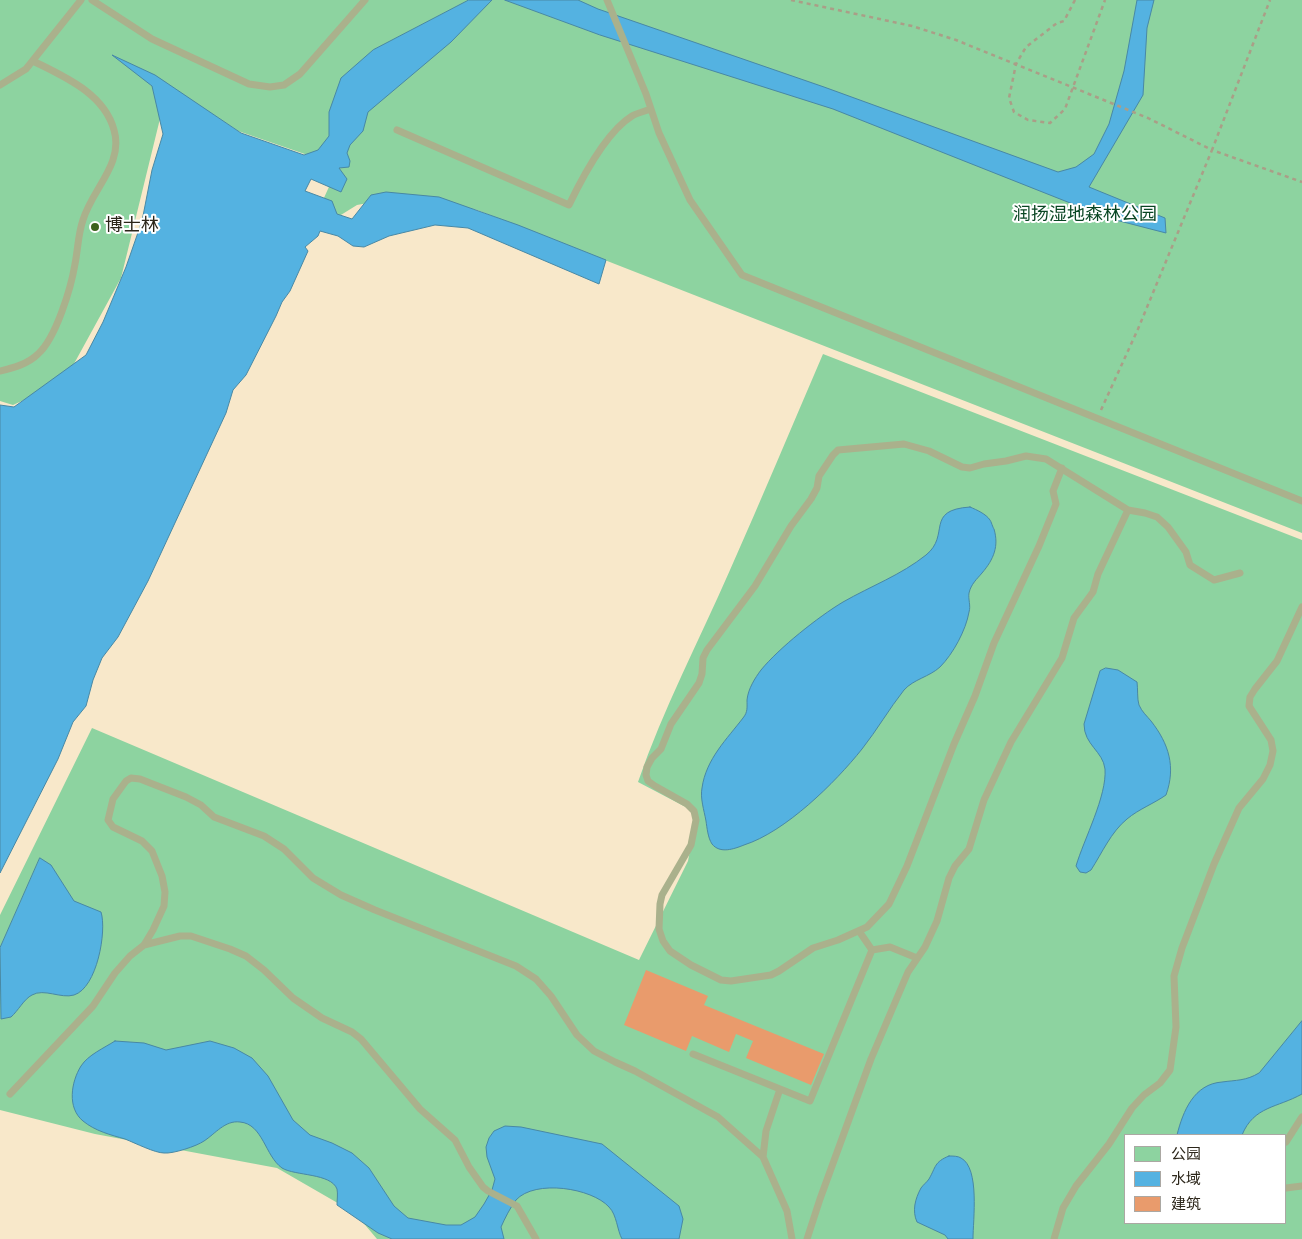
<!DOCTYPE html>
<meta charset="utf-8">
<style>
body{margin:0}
#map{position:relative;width:1302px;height:1239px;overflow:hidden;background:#f8e8ca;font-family:Overpass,"Noto Sans SC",sans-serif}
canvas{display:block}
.legend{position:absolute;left:1124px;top:1134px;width:162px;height:90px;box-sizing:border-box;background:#fff;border:1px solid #aba8a3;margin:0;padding:6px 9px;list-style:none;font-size:15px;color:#2c261a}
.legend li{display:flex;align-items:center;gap:10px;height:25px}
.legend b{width:25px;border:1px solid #aba8a3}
</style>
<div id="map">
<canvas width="1302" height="1239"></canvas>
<ul class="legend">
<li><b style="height:14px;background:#8dd3a0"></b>公园</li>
<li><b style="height:14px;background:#54b2e1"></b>水域</li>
<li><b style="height:14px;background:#e99b6c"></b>建筑</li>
</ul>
</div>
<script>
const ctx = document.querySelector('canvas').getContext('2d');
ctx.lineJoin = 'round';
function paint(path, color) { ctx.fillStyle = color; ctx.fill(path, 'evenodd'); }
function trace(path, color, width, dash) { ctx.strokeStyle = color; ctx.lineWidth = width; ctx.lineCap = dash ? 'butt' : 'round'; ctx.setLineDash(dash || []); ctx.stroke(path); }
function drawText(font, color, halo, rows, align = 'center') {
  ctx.font = font + ' Overpass,"Noto Sans SC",sans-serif'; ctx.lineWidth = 4; ctx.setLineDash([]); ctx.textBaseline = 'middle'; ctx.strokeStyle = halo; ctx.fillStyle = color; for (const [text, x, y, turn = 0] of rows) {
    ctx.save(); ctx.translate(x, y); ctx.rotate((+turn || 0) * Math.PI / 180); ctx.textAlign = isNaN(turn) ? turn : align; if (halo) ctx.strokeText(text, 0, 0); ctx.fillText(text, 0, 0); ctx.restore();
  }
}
const green = new Path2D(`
 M0 0H1302V533L477 210 395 198 357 205 336 218 323 200 333 178 325 161 238 131 168 86 121 278 64 382 13 405 0 401Z
 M823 354 1302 540V1239H377L355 1213 277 1168 95 1134 0 1110V915L92 728 639 960 688 861 697 813 638 782C663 709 699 641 730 570 762 498 792 426 823 354ZM1126 1135H1286V1223H1126Z`);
const water = new Path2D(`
 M469 0H492L451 42 368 112 363 131 350 145 347 153 350 161 349 167 339 168 347 179 341 192 311 179 305 191 332 201 337 214 352 219 371 195 386 192 439 197 518 225 606 260 599 284 468 228 435 225 389 236 364 247 353 246 338 236 320 231 318 236 305 247 308 251 290 291 282 302 276 316 246 375 233 390 226 413 148 581 118 637 102 658 93 680 86 706 73 722 58 759 0 873V405L14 407 86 355 103 322 126 267 142 221 152 170 163 134 152 86 112 55 155 75 241 133 304 155 318 150 329 136V112L341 78 373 50Z
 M505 0H578L598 9 824 87 1058 172 1076 167 1094 154 1109 124 1124 71 1137 0H1154L1147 28 1143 95 1089 187 1165 218 1166 233 1108 218 833 109 600 35Z
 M970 507C977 510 986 514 990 520 991 521 993 528 994 529 999 546 994 559 982 573 977 579 971 584 969 593 968 599 971 606 969 612 966 630 953 654 940 667 929 677 914 679 904 690 889 709 877 730 862 749 835 783 785 832 744 845 734 849 720 854 712 844 708 838 707 828 706 821 704 810 700 798 702 788 706 759 727 739 743 718 748 712 747 707 747 700 748 689 755 678 761 670 779 648 818 617 843 602 871 586 901 575 926 555 951 535 924 510 970 507Z
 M1106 668 1118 670 1137 682C1138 689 1137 699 1139 705 1142 712 1147 716 1151 721 1169 744 1176 767 1166 795 1153 804 1139 809 1127 819 1111 832 1102 853 1091 870L1086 873 1080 872 1076 866C1084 839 1107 796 1105 769 1103 751 1084 745 1084 724L1100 671Z
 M40 858 51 865 74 901 101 912C107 931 97 988 74 995 61 999 44 988 32 995 24 999 18 1011 11 1017L1 1019 0 948Z
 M1302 1021V1094C1277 1108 1254 1106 1242 1135H1177C1183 1111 1194 1084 1222 1082 1236 1080 1246 1081 1259 1073Z
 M115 1041 144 1043 166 1050 210 1041 234 1048 252 1058 268 1076 293 1120 310 1135 332 1143 352 1153 369 1168 394 1206 408 1218 446 1225H461L475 1217 484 1204 492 1190 495 1179 487 1157 486 1147 489 1138 494 1131 505 1126 521 1127 602 1144 679 1206 683 1219 679 1239H622C617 1230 617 1215 609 1207 592 1188 535 1179 516 1200 510 1208 505 1218 501 1227L504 1239H392L378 1233 337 1205C337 1200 338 1194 337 1189 331 1173 295 1176 282 1168 265 1156 263 1124 240 1122 225 1120 215 1134 204 1141 197 1146 173 1154 164 1153 155 1153 135 1143 125 1139 111 1135 95 1131 83 1121 67 1108 71 1082 81 1066 88 1055 104 1048 115 1041Z
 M949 1156C953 1156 958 1156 961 1158 980 1168 973 1220 973 1239H948L945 1235 917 1222C912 1211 915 1199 921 1188 923 1185 927 1182 929 1179 936 1167 934 1162 949 1156Z`);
const building = new Path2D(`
 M646 970 708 996 704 1005 824 1054 811 1085 746 1058 753 1041 736 1034 729 1052 692 1036 686 1051 624 1025Z`);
const path = new Path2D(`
 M791 0 912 26 956 40 1148 118 1212 150 1270 0
 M1075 0 1064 21 1057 23 1026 47 1016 64 1009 98 1014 112 1028 120 1050 123 1065 109 1105 0
 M1101 410 1138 329 1212 150 1302 182`);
const lane = new Path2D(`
 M92 0 152 39 249 84 270 87 284 85 300 74 365 0
 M607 0 646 94 659 133 690 200 742 275 1302 501
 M0 85 26 69 81 0
 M397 130 569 205C582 178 606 132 632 116 637 113 645 111 651 109
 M0 371C13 368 28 364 38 354 56 338 71 288 75 264 78 249 78 234 83 220 92 189 124 164 114 130 104 93 63 76 33 61
 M1062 468 1053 491 1056 504 1039 546 994 643 975 696 954 744 907 866 889 904 867 927 838 940 813 948 779 971 771 975 731 981 721 980 691 965 670 951 663 941 659 929 660 904 662 895 691 845 696 820 694 811 687 804 655 786 648 781 646 775 647 767 652 758 661 749 671 724 699 683 702 674 703 658 707 650 755 586 791 526 811 499 817 488 819 476 833 455 838 450 904 444 929 451 962 467 970 468 984 464 1006 461 1026 456 1046 459 1128 510 1145 513 1157 517 1168 527 1186 552 1190 565 1214 580 1240 573
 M859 931 872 950
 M144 945 180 936H191L230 949 246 956 264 970 293 998 322 1018 352 1032 361 1039 420 1109 455 1140 469 1167 483 1187 488 1191 517 1206 536 1239
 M693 1054 780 1089
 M10 1094 93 1006 115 973 130 956 144 945 153 930 164 906 165 892 162 876 152 851 142 841 113 827 108 820 113 799 126 781 131 778 140 779 186 797 201 805 214 817 264 836 284 849 313 878 341 895 375 910 516 966 536 979 551 996 577 1035 594 1051 615 1062 635 1071 718 1117 763 1157 787 1211 792 1239
 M1286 1142 1302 1117
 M763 1157 766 1131 780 1089 810 1101 872 950 890 947 917 958
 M1286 1188 1302 1186
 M807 1239 820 1199 871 1059 908 972 925 947 937 921 949 878 955 866 969 849 984 800 1011 742 1062 658 1074 618 1093 592 1098 574 1128 510
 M1054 1239 1063 1208 1076 1186 1109 1144 1132 1108 1144 1095 1160 1083 1170 1070 1176 1027 1174 976 1182 948 1214 864 1239 808 1263 779 1270 765 1273 751 1271 740 1249 706 1250 697 1255 689 1277 661 1302 607`);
const markers = [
 [95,227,5,"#3c621c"]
];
const parkNames = [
 ["润扬湿地森林公园",1085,216]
];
const poiNames = [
 ["博士林",105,227]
];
paint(green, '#8dd3a0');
paint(water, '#54b2e1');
trace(water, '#4888a5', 1);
paint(building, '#e99b6c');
trace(path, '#aa9e87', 2.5, [4, 4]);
trace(lane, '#aab18c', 7);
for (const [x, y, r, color] of markers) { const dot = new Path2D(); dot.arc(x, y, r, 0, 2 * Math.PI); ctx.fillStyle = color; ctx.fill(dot); trace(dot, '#fff', 2); }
drawText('18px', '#094623', '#fff', parkNames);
drawText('18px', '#2c261a', '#fff', poiNames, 'left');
</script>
